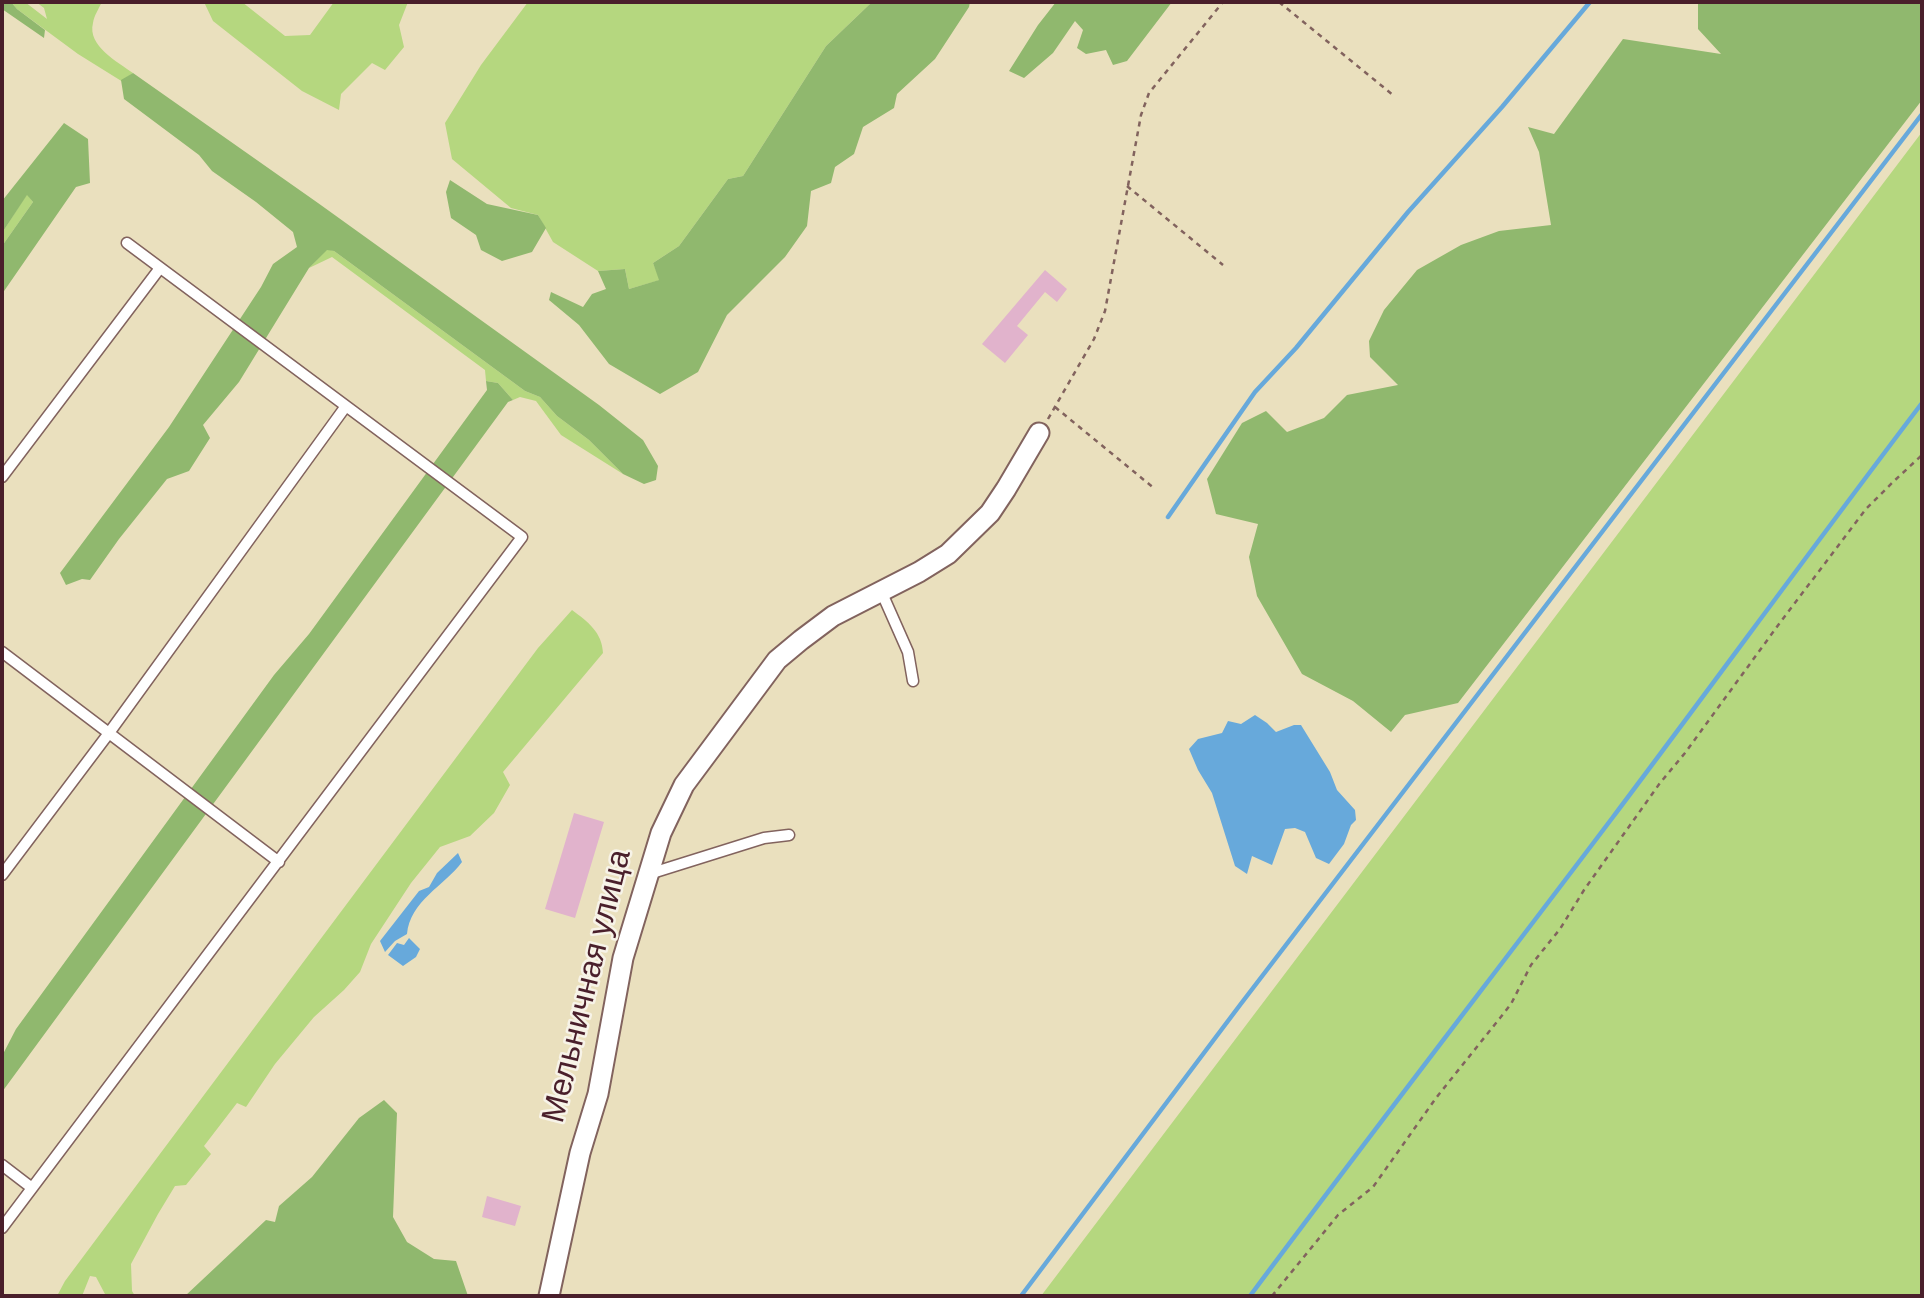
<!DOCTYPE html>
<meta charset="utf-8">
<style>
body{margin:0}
#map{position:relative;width:1924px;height:1298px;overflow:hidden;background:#eae0be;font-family:"Indie Flower",sans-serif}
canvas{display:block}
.frame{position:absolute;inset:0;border:4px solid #4a1f2b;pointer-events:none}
</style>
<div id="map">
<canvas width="1924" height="1298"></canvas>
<div class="frame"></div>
</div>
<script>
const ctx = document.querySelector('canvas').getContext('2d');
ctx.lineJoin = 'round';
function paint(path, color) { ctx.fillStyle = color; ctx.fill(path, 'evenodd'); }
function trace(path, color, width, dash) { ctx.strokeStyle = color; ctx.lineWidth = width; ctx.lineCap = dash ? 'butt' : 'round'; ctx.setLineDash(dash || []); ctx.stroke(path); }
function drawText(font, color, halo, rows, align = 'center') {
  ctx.font = font + ' "Indie Flower",sans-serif'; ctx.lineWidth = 5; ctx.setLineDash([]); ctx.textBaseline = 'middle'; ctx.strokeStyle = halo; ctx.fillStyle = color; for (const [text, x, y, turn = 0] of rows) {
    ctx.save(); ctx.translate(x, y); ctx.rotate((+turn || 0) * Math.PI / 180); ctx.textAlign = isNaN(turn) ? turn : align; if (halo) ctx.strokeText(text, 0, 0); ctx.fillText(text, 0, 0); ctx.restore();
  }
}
const green = new Path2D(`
 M11 2H25L47 19 44 8 36 2H102C99 8 94 16 93 23 87 46 118 62 133 73L126 78 139 92 78 54 17 9Z
 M204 2H242L285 36 310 35 334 2H408L399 25 404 47 385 70 372 63 341 94 339 110 302 91 213 21Z
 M528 2H872L826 46 743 176 728 179 679 246 653 263 660 280 629 289 625 269 598 271 553 242 538 215 511 208 452 159 445 123 481 65Z
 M1922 132V1296H1041Z
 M27 194 33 202 2 246V233Z
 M327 249 334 251 525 391 540 397 557 416 589 440 623 474 561 435 536 401 520 397 513 400 498 383 486 381 485 370 332 257 309 268Z
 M572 610C588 622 602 632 603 653L503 772 510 785 494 813 470 836 440 847 411 883 371 944 360 972 344 990 314 1017 275 1064 246 1107 237 1103 204 1146 211 1154 186 1185 175 1186 158 1214 131 1264 132 1291 135 1296H106L96 1277 90 1276 82 1296H57L65 1281 538 648Z`);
const forest = new Path2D(`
 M2 2H11L17 9 45 30 44 38 2 9Z
 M872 2H970L969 7 935 59 897 94 894 108 863 127 854 154 835 167 831 183 811 191 807 226 785 257 727 315 698 372 660 394 609 364 579 325 549 300 551 292 583 307 592 294 606 289 598 271 625 269 629 289 659 280 653 263 679 246 728 179 743 176 826 46Z
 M1056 2H1172L1127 61 1113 65 1106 50 1086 54 1077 48 1083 30 1075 21 1053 53 1024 78 1009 71 1038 25Z
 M1698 2H1922V100L1458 703 1405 715 1391 732 1353 701 1302 674 1257 596 1249 557 1258 524 1216 514 1207 479 1242 423 1266 411 1287 432 1324 418 1347 395 1398 385 1370 357 1369 341 1384 310 1417 270 1461 245 1499 231 1551 225 1539 152 1528 127 1554 134 1623 39 1721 54 1698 29Z
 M133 73 318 203 599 405 643 440 658 466 656 480 644 484 623 474 589 440 557 416 540 397 525 391 334 251 327 250 309 268 239 382 203 425 210 438 189 471 167 479 119 539 90 580 82 579 66 585 60 573 169 427 261 287 273 264 297 247 293 232 256 202 212 171 199 155 124 99 121 80Z
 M64 123 88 139 90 183 76 187 2 294V246L33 202 27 195 2 233V201Z
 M450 180 487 204 538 215 546 228 532 252 502 261 481 250 476 235 451 218 446 192Z
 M486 381 498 383 513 400 508 402 2 1092V1056L16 1029 274 675 309 634 487 390Z
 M384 1100 397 1113 393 1217 407 1242 434 1259 456 1261 468 1296H185L266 1220 275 1222 279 1206 312 1177 359 1118Z`);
const water = new Path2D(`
 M1255 715 1267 723 1276 732 1294 725H1301L1330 772 1337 790 1355 810 1356 820 1351 825 1344 844 1329 864 1316 858 1305 832 1295 828 1285 829 1272 865 1252 856 1247 874 1235 866 1212 793 1198 770 1189 749 1198 739 1222 733 1228 721 1241 724Z
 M458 853 462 862C444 886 410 901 407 934L395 941 385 952 380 941 419 891 429 887 437 873Z
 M409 938 420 949 416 957 403 966 388 955 397 943 404 945Z`);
const stream = new Path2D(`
 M1168 517 1255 392 1296 348 1408 212 1502 107 1590 2
 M1021 1296 1240 1005 1922 114
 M1250 1296C1369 1136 1492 977 1613 817 1716 680 1818 540 1922 403`);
const building = new Path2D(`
 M1045 270 1067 289 1057 302 1045 292 1017 326 1028 335 1005 363 982 344Z
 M574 813 604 822 575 918 545 909Z
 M487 1196 521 1206 515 1226 482 1217Z`);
const path = new Path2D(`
 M1279 2 1393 95
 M1127 186 1223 265
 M1055 407 1155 489
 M1048 419 1094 339 1105 311 1141 115 1149 93 1223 2
 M1272 1296 1338 1215 1373 1187 1436 1098 1500 1018 1511 1004 1531 965 1560 929 1584 890 1660 783 1685 753 1779 624 1866 509 1893 482 1922 455`);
const lane = new Path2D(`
 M2 477 160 268
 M881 591 908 652 913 681
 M2 652 279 862
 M649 874 764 838 789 835
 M2 875 109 733 346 406
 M2 1165 32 1188
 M2 1228 522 537 127 243`);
const street = new Path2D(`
 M549 1296 580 1153 598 1094 623 958 661 833 684 785 777 660 801 640 833 616 919 572 948 554 990 513 1006 489 1039 433`);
const streetNames = [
 ["Мельничная улица",591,987,-76]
];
paint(green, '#b5d77f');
paint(forest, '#90b86e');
paint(water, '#67a9db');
trace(stream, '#67a9db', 4.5);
paint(building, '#e1b3cc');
trace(lane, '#82635e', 13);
trace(street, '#82635e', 23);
trace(path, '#82635e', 2.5, [5, 5]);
trace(lane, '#fff', 10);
trace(street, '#fff', 19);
drawText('32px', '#4a1f2b', '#f7f3e8', streetNames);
</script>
